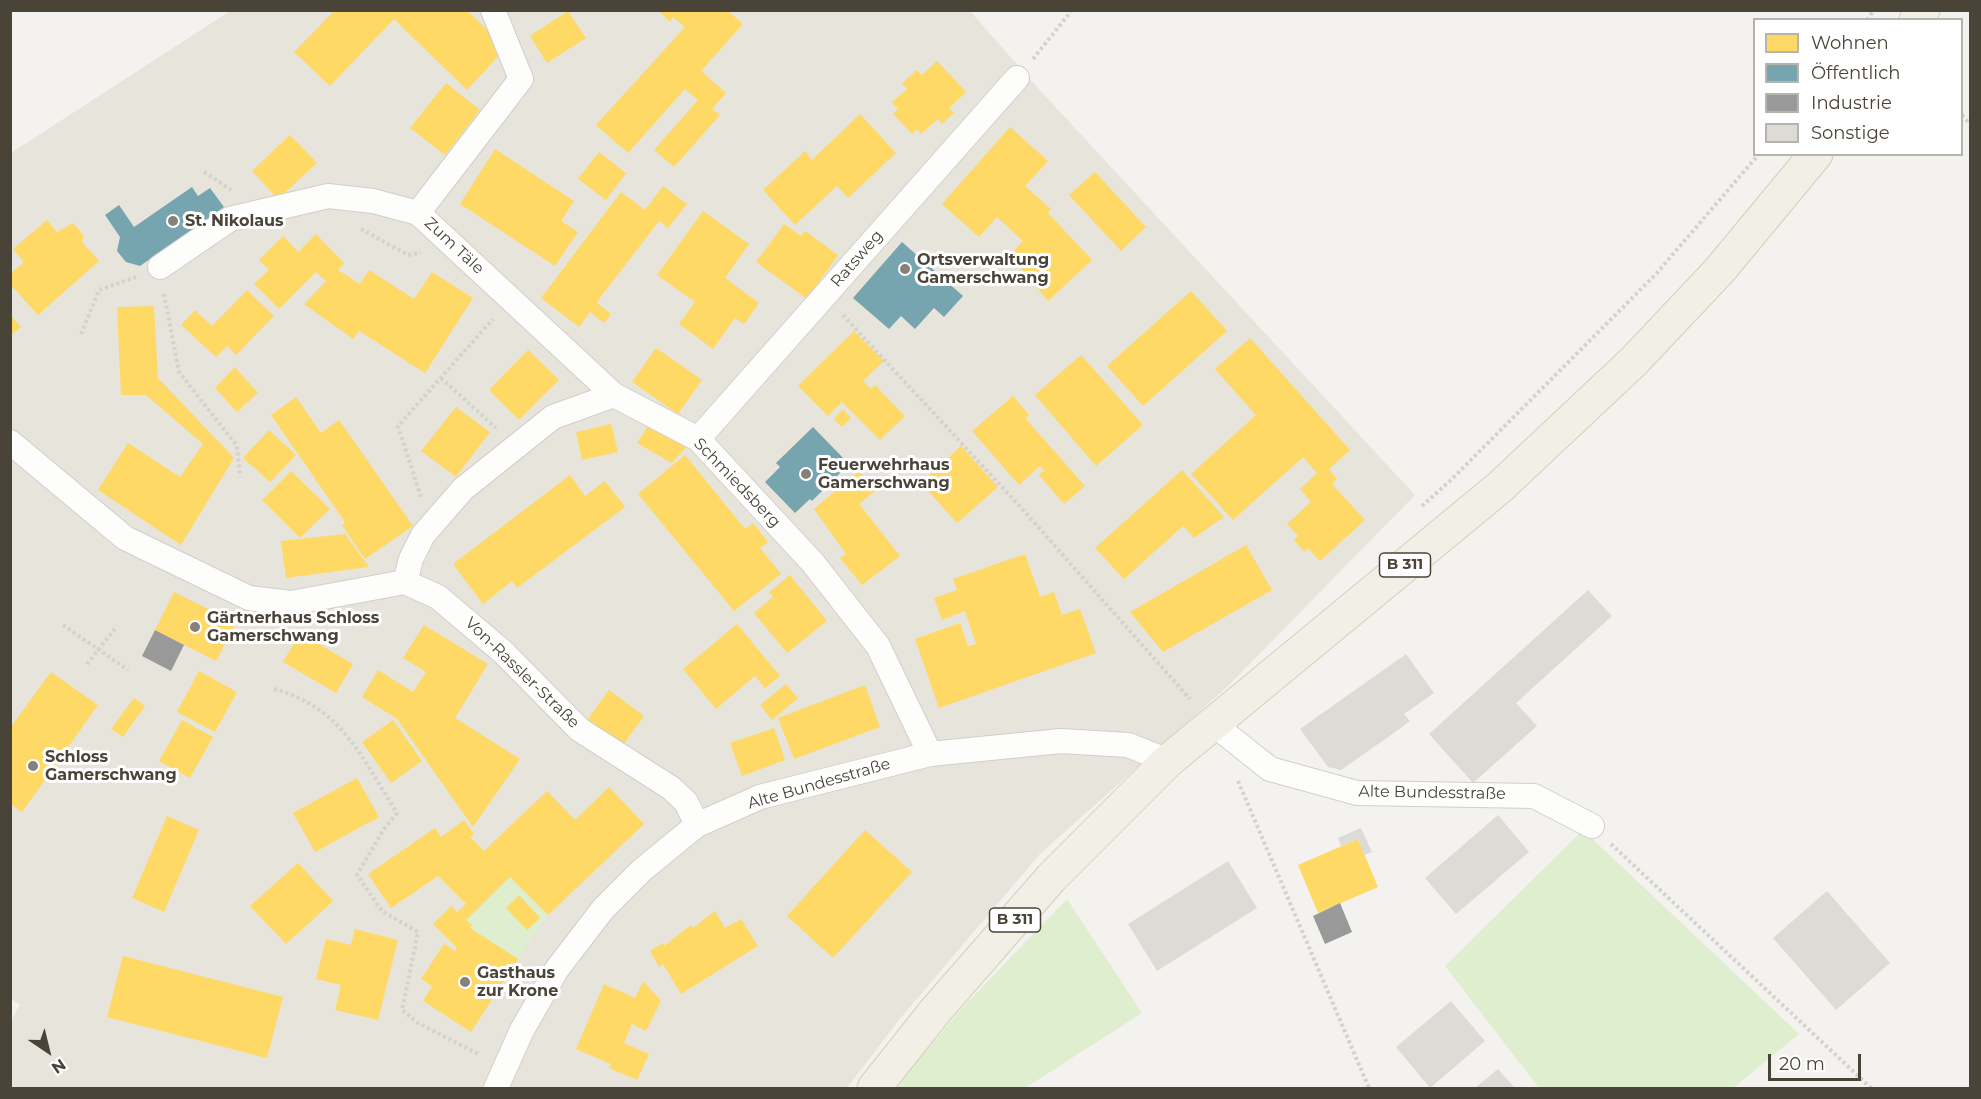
<!DOCTYPE html>
<meta charset="utf-8">
<style>
body{margin:0}
#map{position:relative;width:1981px;height:1099px;overflow:hidden;background:#f3f2ee;font-family:Montserrat,sans-serif}
canvas{display:block}
.frame{position:absolute;inset:0;border:12px solid #4a4438;pointer-events:none}
.legend{position:absolute;left:1753px;top:18px;width:210px;height:138px;box-sizing:border-box;background:#fff;border:2px solid #b7b4af;margin:0;padding:8px 10px;list-style:none;font-size:18px;color:#4a4438}
.legend li{display:flex;align-items:center;gap:12px;height:30px}
.legend b{width:30px;border:2px solid #b7b4af}
.north{position:absolute;left:18px;top:1021px;width:60px;height:60px;-webkit-text-stroke:4px #fff;paint-order:stroke;rotate:145deg;font-size:16px;font-weight:700;line-height:24px;text-align:center;color:#4a4438}
.north::after{content:'';display:block;margin:auto;width:21px;height:27px;background:#4a4438;clip-path:polygon(50% 0,100% 100%,50% 72%,0 100%)}
.scale{position:absolute;left:1768px;top:1054px;width:93px;height:27px;box-sizing:border-box;border:3px solid #4a4438;border-top:0;padding-left:8px;font-size:18px;line-height:21px;white-space:nowrap;color:#4a4438;-webkit-text-stroke:4px #fff;paint-order:stroke}
</style>
<div id="map">
<canvas width="1981" height="1099"></canvas>
<div class="frame"></div>
<ul class="legend">
<li><b style="height:16px;background:#ffd966"></b>Wohnen</li>
<li><b style="height:16px;background:#76a5af"></b>Öffentlich</li>
<li><b style="height:16px;background:#999"></b>Industrie</li>
<li><b style="height:16px;background:#dddbd6"></b>Sonstige</li>
</ul>
<div class="north">N</div>
<div class="scale">20 m</div>
</div>
<script>
const ctx = document.querySelector('canvas').getContext('2d');
ctx.lineJoin = 'round';
function paint(path, color) { ctx.fillStyle = color; ctx.fill(path, 'evenodd'); }
function trace(path, color, width, dash) { ctx.strokeStyle = color; ctx.lineWidth = width; ctx.lineCap = dash ? 'butt' : 'round'; ctx.setLineDash(dash || []); ctx.stroke(path); }
function drawText(font, color, halo, rows, align = 'center') {
  ctx.font = font + ' Montserrat,sans-serif'; ctx.lineWidth = 6; ctx.setLineDash([]); ctx.textBaseline = 'middle'; ctx.strokeStyle = halo; ctx.fillStyle = color; for (const [text, x, y, turn = 0] of rows) {
    ctx.save(); ctx.translate(x, y); ctx.rotate((+turn || 0) * Math.PI / 180); ctx.textAlign = isNaN(turn) ? turn : align; if (halo) ctx.strokeText(text, 0, 0); ctx.fillText(text, 0, 0); ctx.restore();
  }
}
const residential = new Path2D(`
 M230 11H970L1036 86 1415 495 1228 686 1040 854 899 1020 847 1088H11V1021L20 1005 10 998 11 153Z`);
const green = new Path2D(`
 M1583 830 1799 1034 1733 1088H1539L1445 966Z
 M510 877 548 915 518 959 470 928 471 925 466 920Z
 M1067 899 1142 1013 1025 1088H895L962 1008Z`);
const homes = new Path2D(`
 M335 10H467L506 48 467 90 394 19 330 86 294 52Z
 M658 10H727L743 24 701 71 726 93 712 109 720 115 674 167 654 150 698 100 685 89 628 153 596 125 685 27 673 17 670 22Z
 M568 11 586 38 547 63 530 36Z
 M937 61 966 92 949 108 954 113 942 124 938 119 921 134 917 129 912 134 893 114 898 109 892 102 907 89 902 83 917 70 922 75Z
 M446 83 480 110 445 155 410 128Z
 M860 114 896 153 848 198 837 186 795 225 763 190 805 151 812 160Z
 M1010 127 1048 161 1025 186 1051 209 1048 213 1092 260 1048 301 1010 255 1023 241 997 217 979 237 942 204Z
 M290 135 317 163 278 199 252 171Z
 M495 149 574 201 561 221 578 232 555 266 460 204Z
 M599 152 626 173 606 200 578 179Z
 M1095 172 1146 227 1121 251 1069 195Z
 M663 186 687 204 668 228 659 221 599 299 597 303 611 314 604 323 590 312 579 327 541 298 621 192 645 210Z
 M703 211 749 244 725 278 759 303 744 324 735 318 713 349 679 324 695 302 657 275Z
 M47 220 57 232 73 223 84 236 82 242 99 261 38 315 10 284V274L24 262 13 249Z
 M784 224 801 236 805 231 838 255 807 299 756 262Z
 M316 234 344 263 338 270 360 284 369 270 414 299 432 272 473 298 425 373 359 331 353 339 304 304 326 281 316 272 279 309 254 284 269 270 259 260 283 236 298 252Z
 M247 290 274 316 236 355 227 346 216 357 181 325 195 310 212 326Z
 M1191 291 1227 331 1143 406 1107 366Z
 M154 306 158 378 234 458 181 545 98 490 128 443 180 477 203 444 146 395H121L117 307Z
 M10 315 21 327 10 336Z
 M854 331 884 361 863 381 871 389 875 385 905 416 880 440 842 402 828 416 798 386Z
 M1250 338 1350 450 1329 469 1337 479 1332 484 1365 520 1320 561 1308 548 1304 552 1294 540 1298 536 1287 524 1311 502 1300 489 1317 473 1303 457 1233 520 1191 474 1256 415 1215 369Z
 M656 348 702 380 678 414 632 382Z
 M528 350 559 380 519 420 489 390Z
 M1081 355 1143 425 1096 466 1035 395Z
 M235 367 258 393 237 412 215 388Z
 M1013 396 1029 415 1025 418 1085 486 1064 504 1039 475 1044 471 1040 466 1019 485 972 431Z
 M296 397 321 433 339 420 413 526 365 559 342 525 345 522 271 415Z
 M456 407 490 432 456 477 421 451Z
 M843 409 851 418 842 427 834 419Z
 M650 423 687 446 672 463 637 443Z
 M611 424 618 452 582 460 576 432Z
 M269 430 296 455 270 482 243 458Z
 M961 446 998 487 957 523 921 483Z
 M685 455 745 529 753 523 768 542 760 548 781 574 734 611 638 494Z
 M1182 470 1224 517 1194 538 1183 526 1124 579 1095 548Z
 M291 471 330 509 300 538 262 500Z
 M859 471 875 491 859 504 900 556 862 585 840 558 846 554 814 509Z
 M570 475 585 496 605 481 625 507 517 588 512 581 483 604 453 564Z
 M345 534 369 567 286 578 281 541Z
 M1246 545 1272 590 1163 652 1130 612Z
 M1025 554 1040 597 1054 592 1062 615 1080 609 1096 653 939 708 915 639 960 623 968 646 976 644 965 611 942 620 934 598 957 590 953 579Z
 M790 575 827 621 787 653 754 613 773 597 769 592Z
 M174 592 236 623 216 661 155 630Z
 M737 624 780 676 765 688 755 676 716 709 683 669Z
 M424 625 488 664 455 718 520 759 473 827 397 719 362 697 378 670 413 692 426 672 403 658Z
 M300 633 353 664 336 693 283 662Z
 M199 671 237 692 215 732 177 712Z
 M51 672 98 705 22 812 10 804V728Z
 M786 684 798 698 772 720 760 705Z
 M865 685 880 727 794 759 778 718Z
 M609 690 644 716 623 745 588 719Z
 M134 698 145 706 123 737 111 729Z
 M182 720 213 737 190 778 159 761Z
 M393 720 422 761 391 783 362 742Z
 M774 728 785 760 742 776 730 743Z
 M357 778 379 817 315 852 293 813Z
 M609 787 644 824 548 915 510 877 466 920 472 925 470 928 518 959 471 1032 423 1001 432 986 421 979 444 944 455 951 457 948 433 924 451 906 457 912 466 904 438 876 391 908 368 874 435 828 441 837 464 820 474 834 470 837 484 851 547 791 575 820Z
 M167 816 199 830 164 912 132 898Z
 M865 830 912 872 833 958 787 916Z
 M1358 839 1378 887 1318 913 1298 865Z
 M298 863 333 901 286 944 250 906Z
 M519 895 540 918 527 930 506 908Z
 M715 911 725 928 741 919 758 946 681 994 663 964 659 967 650 951 663 943 664 946 691 925 693 928Z
 M355 929 398 940 378 1020 335 1010 341 985 316 979 326 939 351 945Z
 M123 956 283 997 267 1058 107 1017Z
 M643 981 661 1001 646 1031 632 1024 624 1043 649 1054 637 1080 609 1068 611 1064 576 1049 604 984 635 998Z`);
const public = new Path2D(`
 M192 187 198 196 210 188 224 207 140 266 126 262 117 251 120 237 105 215 119 205 134 227Z
 M902 242 963 296 944 317 934 308 915 329 901 316 889 329 853 298Z
 M813 427 849 464 812 501 810 499 795 513 765 482 780 467 776 463Z`);
const industry = new Path2D(`
 M155 630 184 645 171 671 142 656Z
 M1340 903 1352 932 1325 944 1313 916Z`);
const building = new Path2D(`
 M1588 590 1612 616 1516 703 1537 726 1473 783 1429 734Z
 M1406 654 1434 693 1404 714 1410 721 1391 735 1341 770 1328 767 1300 729Z
 M1498 815 1529 852 1456 914 1425 878Z
 M1361 828 1372 852 1364 855 1358 839 1341 846 1338 838Z
 M1228 861 1257 908 1157 971 1128 924Z
 M1827 891 1890 963 1836 1010 1773 938Z
 M1451 1001 1485 1041 1430 1088 1396 1047Z
 M1498 1069 1515 1088H1475Z`);
const path = new Path2D(`
 M1867 20 1874 10
 M1033 59 1072 10
 M1962 115 1970 124
 M204 172 231 190
 M361 229 408 255 421 253
 M164 294 179 372 237 446 240 477
 M843 315 1024 511 1190 699
 M81 334 99 290 136 277
 M441 378 496 428
 M421 497 398 426 493 319
 M1422 506 1451 480 1656 274 1759 154
 M63 625 128 670
 M87 664 117 626
 M274 689C343 708 361 757 397 813L384 829 357 875 382 911 418 932 402 1010 418 1023 480 1055
 M1238 781 1369 1088
 M1611 844 1871 1088`);
const street = new Path2D(`
 M493 10 521 79 418 213 614 395
 M160 267 230 219 328 196 373 201 418 213
 M698 439 1017 78
 M10 442 125 538 249 598 291 603 405 582 438 597 503 652 580 730 671 788 686 802 697 825
 M405 582 411 559 423 535 463 489 553 417 614 395 698 439 813 563 878 646 930 754
 M1212 723 1270 769 1357 793 1534 796 1592 826
 M496 1088 522 1030 557 969 603 909 642 870 697 825 760 797 930 754 1061 741 1128 745 1168 761`);
const primary = new Path2D(`
 M1916 20 1923 10
 M874 1088 936 1010 1052 877 1168 761 1500 487 1634 361 1719 271 1816 154`);
const markers = [
 [173,221,6,"#858178"],
 [905,269,6,"#858178"],
 [806,474,6,"#858178"],
 [195,627,6,"#858178"],
 [33,766,6,"#858178"],
 [465,982,6,"#858178"]
];
const shields = [
 [1405,565,51],
 [1015,920,51]
];
const shieldNames = [
 ["B 311",1405,565],
 ["B 311",1015,920]
];
const poiNames = [
 ["St. Nikolaus",185,221],
 ["Ortsverwaltung",917,260],
 ["Gamerschwang",917,278],
 ["Feuerwehrhaus",818,465],
 ["Gamerschwang",818,483],
 ["Gärtnerhaus Schloss",207,618],
 ["Gamerschwang",207,636],
 ["Schloss",45,757],
 ["Gamerschwang",45,775],
 ["Gasthaus",477,973],
 ["zur Krone",477,991]
];
const streetNames = [
 ["Zum Täle",454,246,43],
 ["Ratsweg",857,259,-49],
 ["Schmiedsberg",737,483,46],
 ["Von-Rassler-Straße",522,673,44],
 ["Alte Bundesstraße",819,784,-16],
 ["Alte Bundesstraße",1432,793,1]
];
paint(residential, '#e7e4db');
paint(green, '#dfeece');
paint(homes, '#ffd966');
paint(public, '#76a5af');
paint(industry, '#999');
paint(building, '#dddbd6');
trace(street, '#d1cfcb', 26);
trace(primary, '#d6cfba', 35);
trace(path, '#d3d2cc', 4, [3, 3]);
trace(street, '#fdfdfc', 24);
trace(primary, '#f2efe6', 33);
for (const [x, y, r, color] of markers) { const dot = new Path2D(); dot.arc(x, y, r, 0, 2 * Math.PI); ctx.fillStyle = color; ctx.fill(dot); trace(dot, '#fff', 2); }
for (const [x, y, w] of shields) { const box = new Path2D(); box.roundRect(x - w / 2, y - 12, w, 24, 4.5); ctx.fillStyle = '#fff'; ctx.fill(box); trace(box, '#4a4438', 1.5); }
drawText('bold 15px', '#4a4438', null, shieldNames);
drawText('bold 16px', '#4a4438', '#fff', poiNames, 'left');
drawText('16px', '#4a4438', '#fff', streetNames);
</script>
